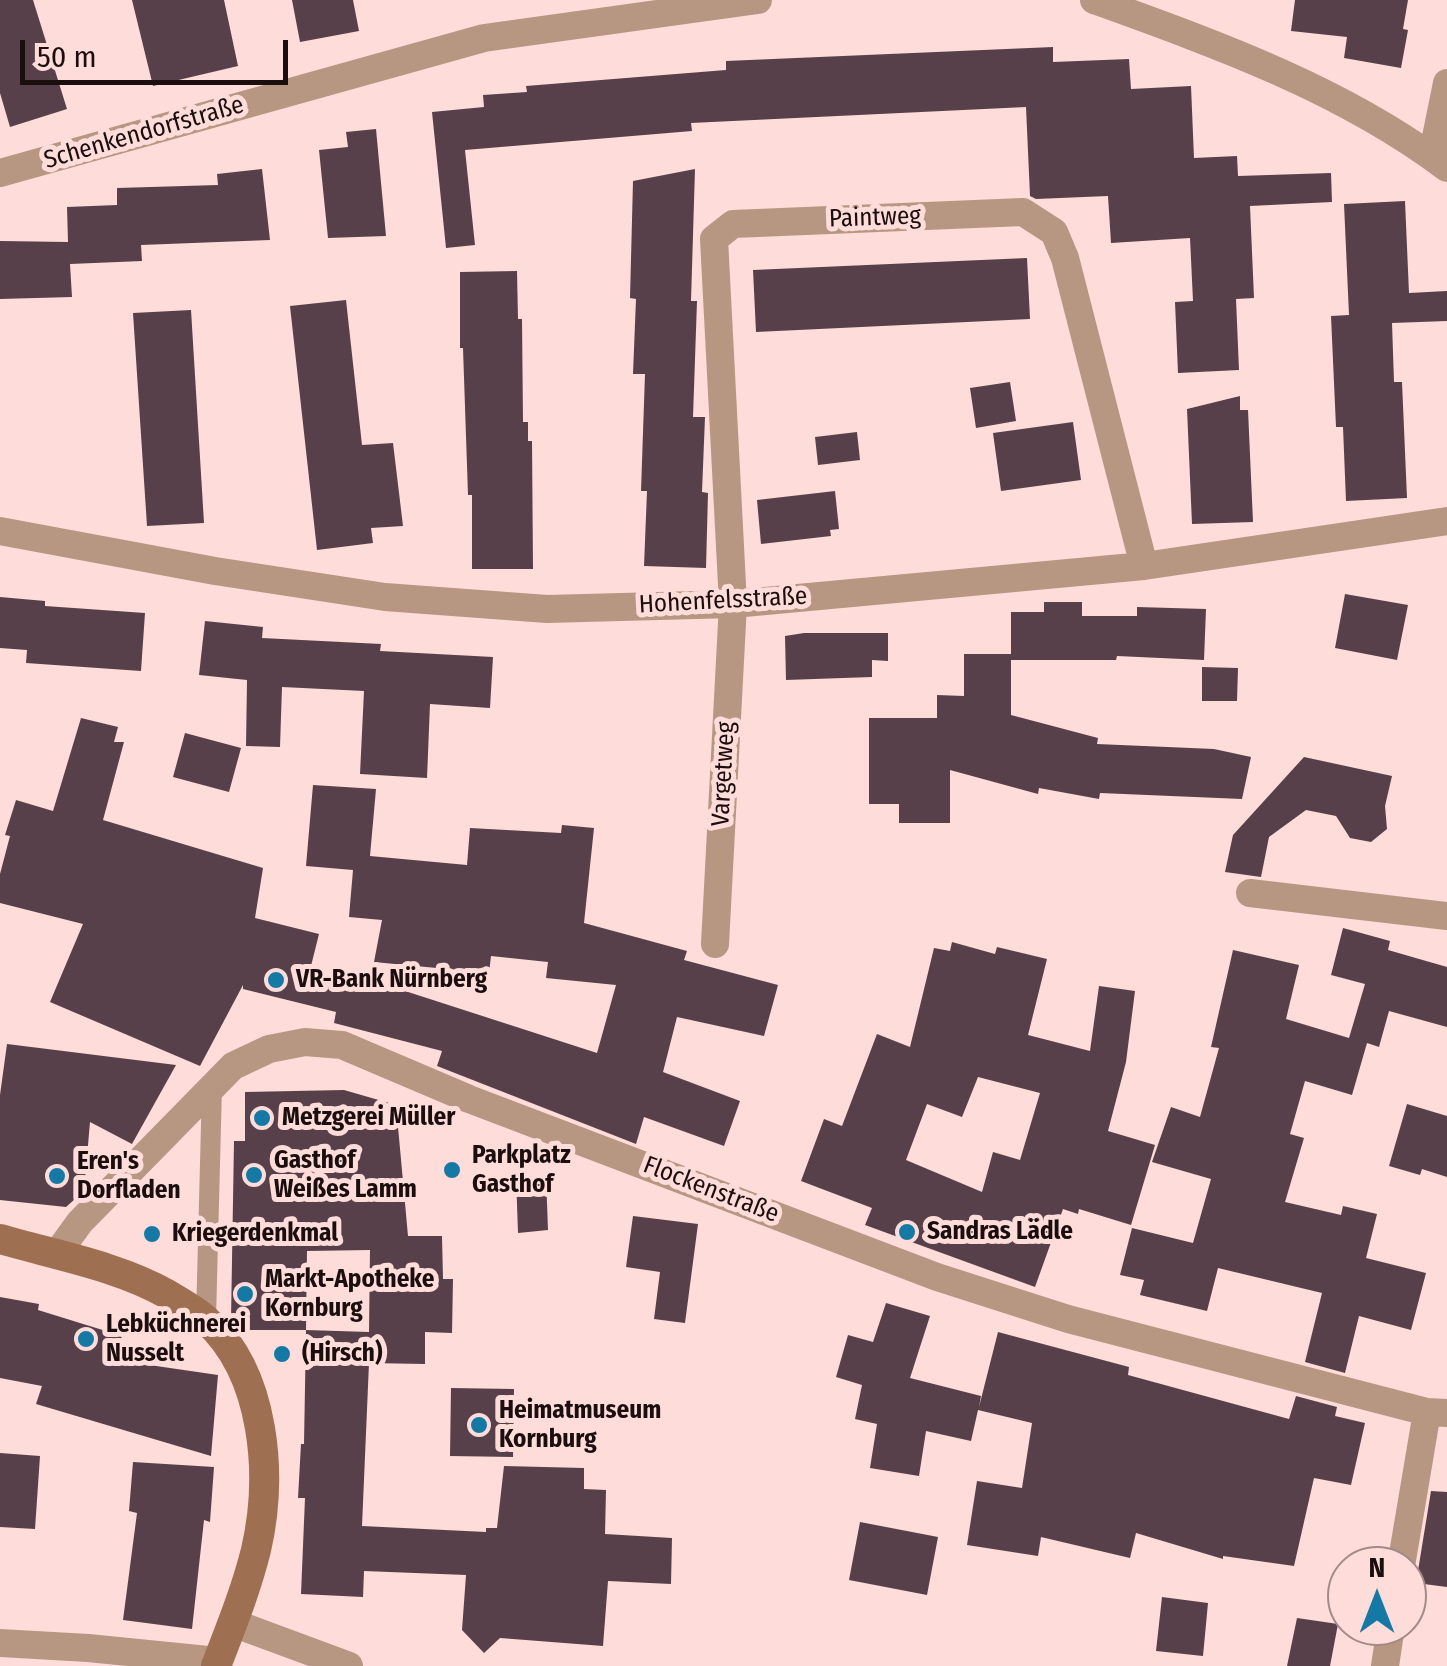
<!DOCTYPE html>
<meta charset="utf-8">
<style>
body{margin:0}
#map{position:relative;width:1447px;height:1666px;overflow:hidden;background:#fddcda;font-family:"Fira Sans Condensed",sans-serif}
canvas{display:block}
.north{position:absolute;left:1327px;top:1546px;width:100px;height:100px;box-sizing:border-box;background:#fddcda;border:2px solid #a28a88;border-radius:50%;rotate:0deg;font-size:28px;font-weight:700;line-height:40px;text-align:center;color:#1a0f0e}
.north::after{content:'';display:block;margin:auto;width:35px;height:45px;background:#147aa5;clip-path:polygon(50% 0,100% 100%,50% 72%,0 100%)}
.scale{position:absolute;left:20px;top:40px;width:268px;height:45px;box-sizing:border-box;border:5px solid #1a0f0e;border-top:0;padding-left:12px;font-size:30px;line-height:35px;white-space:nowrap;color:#1a0f0e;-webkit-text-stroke:8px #fddcda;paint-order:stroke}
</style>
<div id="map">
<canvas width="1447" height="1666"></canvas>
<div class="north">N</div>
<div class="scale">50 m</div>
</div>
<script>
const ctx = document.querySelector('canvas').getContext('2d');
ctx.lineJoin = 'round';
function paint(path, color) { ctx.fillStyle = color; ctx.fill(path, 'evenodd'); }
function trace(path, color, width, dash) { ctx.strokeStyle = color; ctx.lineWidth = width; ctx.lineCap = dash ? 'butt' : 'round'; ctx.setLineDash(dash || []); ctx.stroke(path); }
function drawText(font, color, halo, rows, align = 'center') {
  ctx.font = font + ' "Fira Sans Condensed",sans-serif'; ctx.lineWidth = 10; ctx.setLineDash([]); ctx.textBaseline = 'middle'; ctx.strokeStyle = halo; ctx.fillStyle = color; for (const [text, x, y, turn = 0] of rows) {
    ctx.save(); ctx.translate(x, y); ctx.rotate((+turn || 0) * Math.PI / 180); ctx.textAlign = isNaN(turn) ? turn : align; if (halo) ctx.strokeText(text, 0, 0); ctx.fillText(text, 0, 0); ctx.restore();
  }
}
const building = new Path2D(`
 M0 0H33L67 109 10 127 0 93Z
 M132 0H224L238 66 153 86Z
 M292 0H353L359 31 300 42Z
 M1295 0H1408L1403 29 1408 30 1401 68 1344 58 1347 37 1291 31Z
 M1053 47V62L1129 59 1131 89 1191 86 1194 158 1237 156 1238 176 1331 173 1332 202 1250 206 1254 298 1236 299 1239 370 1178 373 1175 302 1193 301 1190 238 1111 243 1108 196 1036 199 1030 196 1026 107 691 123 692 131 465 150 475 245 446 248 432 112 484 107 483 95 527 92 526 86 726 70V61Z
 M376 129 386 236 328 238 319 150 348 147 346 132Z
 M262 169 270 240 141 245 142 261 70 264 72 297 0 299V241L68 242 67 207 117 205V188L218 185 217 174Z
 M695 169 691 301H697L693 417H705L702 492 708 493 706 568 644 566 647 491H641L645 374H633L636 299 630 298 633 181Z
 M1405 201 1409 293 1447 291V321L1392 323 1394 382H1402L1407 498 1346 501 1343 427H1336L1331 316 1349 315 1344 204Z
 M1027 258 1030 319 756 332 753 270Z
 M517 271 518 319H522L523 422H528V441H532L533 569H472V495H468L463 348H460V272Z
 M346 300 362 445 393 443 403 526 371 528 373 543 317 550 290 306Z
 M191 310 204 523 147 526 133 313Z
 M1010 382 1016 421 976 428 970 388Z
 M1240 396V410H1248L1253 522 1192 524 1187 409Z
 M1073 422 1081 480 1001 491 993 433Z
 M857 432 860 460 818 465 815 437Z
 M835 491 839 529 830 530 831 536 761 544 757 500Z
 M1345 594 1408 605 1397 660 1335 648Z
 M0 597 45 601V606L145 613 141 671 26 663 27 650 0 648Z
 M1044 602H1082V616H1137V607L1206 609 1204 660 1117 656 1116 660H1011V715L1098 738 1097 744 1214 749 1251 757 1242 799 1100 793 1099 799 1039 788 1038 794 950 770V823H899V804H869V718H937V695L964 696V654H1011V612H1044Z
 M205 621 263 627 262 638 381 644 380 651 493 657 490 708 430 704 427 778 360 774 364 691 282 687 280 747 246 746 247 680 199 675Z
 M804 633H888V661L872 660V677L786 680 785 636Z
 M1202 667 1238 668 1237 701H1202Z
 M81 718 118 727 114 742H124L103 820 263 868 255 918 319 934 310 970 370 987 371 980 597 1053 616 985 546 978 548 962 491 956 489 973 374 962 382 920 349 917 353 870 306 866 313 785 376 789 370 856 467 865 470 828 561 833 562 825 594 828 584 923 687 951 684 960 778 985 764 1036 677 1017 663 1072 740 1101 724 1146 644 1117 636 1144 437 1066 442 1051 334 1023 336 1012 243 989V985L200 1066 50 1002 83 924 0 903V874L10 836 5 835 16 800 53 811Z
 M185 733 241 748 229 792 173 777Z
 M1304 757 1392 776 1385 806 1387 829 1371 842 1350 838 1336 816 1306 810 1269 837 1261 877 1225 872 1233 835Z
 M1343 928 1390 941 1388 950 1447 967V1027L1389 1011 1379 1047 1367 1043 1352 1095 1305 1081 1290 1134 1304 1138 1285 1202 1341 1215 1343 1206 1377 1214 1366 1258 1426 1273 1411 1330 1359 1316 1345 1373 1305 1362 1322 1293 1218 1268 1207 1311 1140 1295 1144 1280 1120 1275 1132 1228 1193 1243 1211 1179 1152 1162 1171 1107 1200 1117 1219 1048 1211 1047 1233 950 1299 965 1286 1019 1349 1038 1365 984 1331 975Z
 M952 942 995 954 997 947 1047 959 1028 1035 1090 1051 1099 986 1135 991 1126 1062 1108 1131 1155 1145 1131 1225 1079 1209 1078 1214 1063 1209 1035 1287 865 1225 872 1208 801 1181 824 1119 842 1126 877 1034 910 1047 934 948 950 951ZM978 1077 1040 1093 1020 1160 993 1152 982 1192 906 1160 927 1104 962 1117Z
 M7 1044 176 1065 132 1144 90 1122 84 1191 66 1207 0 1200V1095Z
 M344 1090 396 1105 408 1236H442L443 1279H453L452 1333 425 1332V1364L369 1363 362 1526 486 1532V1528H497L504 1466 584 1468V1489L606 1490 605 1534 672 1538 671 1584 608 1581 603 1646 500 1638 484 1653 462 1630 466 1575 364 1571 363 1597 301 1594 305 1498H298L301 1444H304L306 1330H240L231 1320 234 1141H245V1092ZM370 1250 369 1332 306 1330 307 1251Z
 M1407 1104 1447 1116V1177L1422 1169 1420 1175 1389 1166Z
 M516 1176H546L548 1230 518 1233Z
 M633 1216 698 1224 685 1323 654 1319 660 1272 626 1267Z
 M0 1297 39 1304 38 1310 122 1336 115 1360 218 1375 211 1456 36 1404 42 1386 0 1378Z
 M886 1303 930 1316 910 1378 981 1396 979 1407 998 1332 1129 1367 1128 1375 1289 1419 1296 1396 1337 1407 1335 1416 1365 1423 1351 1485 1314 1478 1294 1566 1223 1556V1559L1136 1533 1130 1558 1041 1537 1038 1556 967 1545 977 1481 1022 1488 1032 1423 978 1410 971 1441 926 1431 919 1476 870 1468 877 1424 855 1419 862 1385 836 1377 848 1335 873 1342Z
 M451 1388 514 1389 513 1457 450 1456Z
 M0 1453 40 1456 35 1529 0 1527Z
 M133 1462 214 1467 210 1522 204 1520 192 1629 123 1620 137 1513 129 1511Z
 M1431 1491 1447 1492V1587L1416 1583Z
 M860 1522 938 1537 927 1595 849 1580Z
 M1162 1597 1208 1603 1203 1656 1156 1651Z
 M1297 1618 1338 1624 1330 1666H1287Z`);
const pedestrian = new Path2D(`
 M206 1319 212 1086`);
const minor = new Path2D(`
 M1094 0C1216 44 1342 89 1447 168
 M1432 157 1447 83
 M0 173 484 38 758 0
 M0 531 215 571 385 597 547 609 733 604 1144 566 1447 521
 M1250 893 1447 916
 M715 944 733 604 714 239 733 224 1023 212 1054 232 1065 258 1144 566
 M56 1255 80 1222 233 1066 269 1049 305 1042 342 1045 469 1099 937 1277 1068 1319 1427 1412 1447 1413
 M1401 1566 1427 1412
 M233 1623 349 1666
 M0 1643 88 1648 218 1661
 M1385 1666 1391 1626`);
const secondary = new Path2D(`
 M0 1239C55 1255 118 1266 167 1294 180 1302 195 1310 206 1320 266 1374 273 1476 256 1550 246 1590 231 1627 216 1666`);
const markers = [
 [276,980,10,"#147aa5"],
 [262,1118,10,"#147aa5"],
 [452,1170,10,"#147aa5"],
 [254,1175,10,"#147aa5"],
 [57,1176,10,"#147aa5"],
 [907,1232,10,"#147aa5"],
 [152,1234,10,"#147aa5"],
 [245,1294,10,"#147aa5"],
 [86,1339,10,"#147aa5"],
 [282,1354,10,"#147aa5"],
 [479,1425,10,"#147aa5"]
];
const streetNames = [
 ["Schenkendorfstraße",144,133,-16],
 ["Paintweg",875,218,-2],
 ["Hohenfelsstraße",723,601,-3],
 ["Vargetweg",724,774,-87],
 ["Flockenstraße",711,1190,21]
];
const poiNames = [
 ["VR-Bank Nürnberg",296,980],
 ["Metzgerei Müller",282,1118],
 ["Parkplatz",472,1156],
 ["Gasthof",472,1185],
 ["Gasthof",274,1161],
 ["Weißes Lamm",274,1190],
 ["Eren's",77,1162],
 ["Dorfladen",77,1191],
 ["Sandras Lädle",927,1232],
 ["Kriegerdenkmal",172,1234],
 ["Markt-Apotheke",265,1280],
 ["Kornburg",265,1309],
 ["Lebküchnerei",106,1325],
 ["Nusselt",106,1354],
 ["(Hirsch)",302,1354],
 ["Heimatmuseum",499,1411],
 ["Kornburg",499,1440]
];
paint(building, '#58404a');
trace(pedestrian, '#b79682', 20);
trace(minor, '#b79682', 28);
trace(secondary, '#9f6f51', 30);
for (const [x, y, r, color] of markers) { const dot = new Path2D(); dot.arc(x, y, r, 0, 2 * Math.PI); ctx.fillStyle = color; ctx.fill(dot); trace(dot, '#fddcda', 4); }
drawText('25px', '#1a0f0e', '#fddcda', streetNames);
drawText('bold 25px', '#1a0f0e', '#fddcda', poiNames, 'left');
</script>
